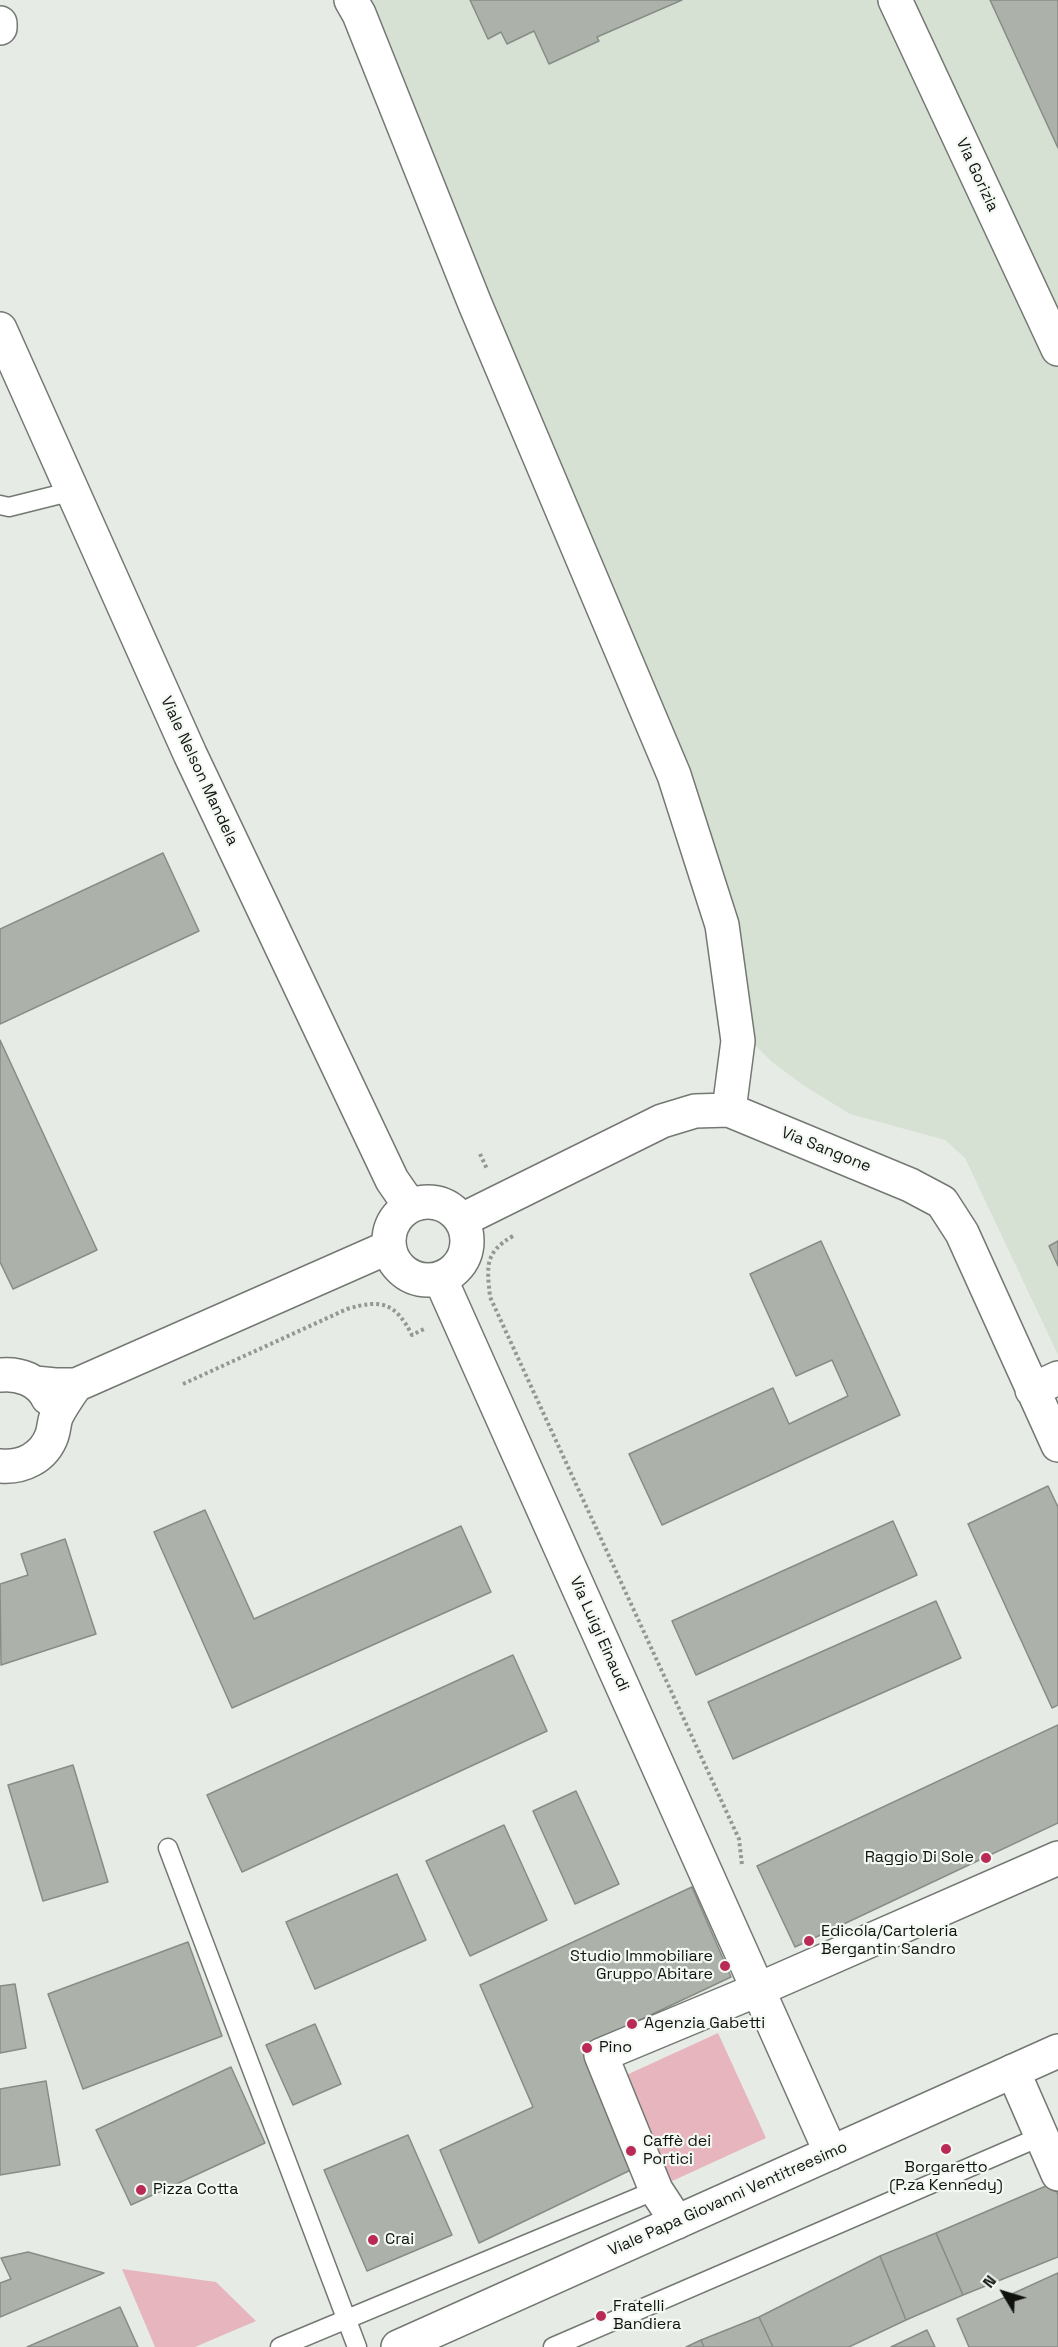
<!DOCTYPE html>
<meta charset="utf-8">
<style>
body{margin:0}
#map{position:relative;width:1058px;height:2347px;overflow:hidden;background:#e6ece5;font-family:"Space Grotesk",sans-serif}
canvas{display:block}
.north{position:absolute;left:974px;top:2263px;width:60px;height:60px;-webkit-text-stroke:4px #f3f9f2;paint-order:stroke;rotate:308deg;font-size:16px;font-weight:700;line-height:24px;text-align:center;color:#111311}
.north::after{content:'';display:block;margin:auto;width:21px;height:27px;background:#111311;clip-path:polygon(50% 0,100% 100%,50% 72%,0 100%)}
</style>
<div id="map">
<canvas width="1058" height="2347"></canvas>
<div class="north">N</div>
</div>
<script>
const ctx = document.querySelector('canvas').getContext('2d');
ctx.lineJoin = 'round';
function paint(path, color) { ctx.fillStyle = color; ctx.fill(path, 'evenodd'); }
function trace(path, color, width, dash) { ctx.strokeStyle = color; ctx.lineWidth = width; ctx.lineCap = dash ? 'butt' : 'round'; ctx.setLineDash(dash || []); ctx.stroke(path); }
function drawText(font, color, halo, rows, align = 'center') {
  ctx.font = font + ' "Space Grotesk",sans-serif'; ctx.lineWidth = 4.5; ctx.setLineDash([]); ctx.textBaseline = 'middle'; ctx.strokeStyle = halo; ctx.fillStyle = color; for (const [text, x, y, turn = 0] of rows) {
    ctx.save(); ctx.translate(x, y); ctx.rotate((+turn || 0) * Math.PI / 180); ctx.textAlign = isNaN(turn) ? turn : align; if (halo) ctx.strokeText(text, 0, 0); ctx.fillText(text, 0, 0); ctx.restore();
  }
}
const built = new Path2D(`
 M362 0H1058V1355L965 1158 945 1140 850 1114 803 1085 772 1062 752 1042 733 957Z`);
const green = new Path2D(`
 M718 2033 766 2138 670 2182 622 2077Z
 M122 2269 216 2282 256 2321 195 2347H155Z`);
const building = new Path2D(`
 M470 0H682L597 37 599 41 549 64 534 31 507 44 501 32 488 39Z
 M990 0H1058V148Z
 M163 853 199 931 0 1024V929Z
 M0 1040 97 1250 13 1289 0 1262Z
 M821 1241 900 1415 662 1525 629 1454 773 1388 789 1424 848 1396 832 1360 796 1376 750 1274Z
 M1058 1241V1266L1049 1246Z
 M1048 1486 1058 1507V1705L1052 1708 968 1524Z
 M205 1510 254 1619 461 1526 491 1592 232 1708 154 1532Z
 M893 1521 917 1575 696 1675 672 1621Z
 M65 1539 96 1634 1 1665 0 1584 28 1575 21 1554Z
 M936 1601 961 1658 733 1759 708 1702Z
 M513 1655 547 1731 242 1872 207 1795Z
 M1058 1725V1823L795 1947 757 1866Z
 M73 1765 108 1882 43 1901 8 1785Z
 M576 1791 619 1884 575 1904 533 1811Z
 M504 1825 547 1920 470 1956 426 1861Z
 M397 1874 426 1940 315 1989 286 1922Z
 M692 1887 731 1977 587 2045 639 2166 479 2243 440 2150 533 2107 480 1985Z
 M188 1942 222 2036 83 2089 48 1994Z
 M15 1984 26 2048 0 2053V1986Z
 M315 2024 341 2084 293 2105 266 2045Z
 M231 2067 265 2143 131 2205 96 2130Z
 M46 2081 60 2165 0 2175V2089Z
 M408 2135 452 2235 367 2271 324 2170Z
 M1053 2183 1058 2195V2257L963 2295 936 2233Z
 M936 2233 963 2295 906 2320 880 2256Z
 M28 2252 104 2273 0 2317V2283L11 2279 1 2258Z
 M880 2256 906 2320 849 2347H773L759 2317Z
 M1058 2273V2347H969L957 2319Z
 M120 2307 138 2347H27Z
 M759 2317 773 2347H704L701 2340Z
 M927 2330 935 2347H891Z
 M701 2340 704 2347H686Z`);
const path = new Path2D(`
 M480 1154 487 1169
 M513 1236C484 1253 487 1266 490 1297L739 1839 742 1865
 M183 1384 347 1309C381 1299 395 1302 412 1335L426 1328`);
const service = new Path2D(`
 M0 505 9 507 61 494 78 504
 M168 1848 357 2347
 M280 2347 656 2190
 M553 2347 1042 2136`);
const minor = new Path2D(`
 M351 0 359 14 475 304 674 775 722 925 738 1041 729 1110
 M895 0 1058 349
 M0 23V28
 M0 329 190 754 392 1180 410 1206
 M389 1241a39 39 0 1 1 78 0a39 39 0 1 1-78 0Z
 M462 1220 662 1121 695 1111 729 1110 910 1185 942 1202 962 1233 1058 1445
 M440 1278 831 2153
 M0 1375C19 1373 39 1380 48 1398
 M35 1383 55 1385H76L389 1247
 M1032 1390 1058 1378
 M0 1466C22 1468 44 1458 52 1435 54 1429 54 1423 56 1417 61 1406 69 1395 76 1385
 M1013 2071 1058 2174
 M677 2222 656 2190 601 2055 757 1990 1058 1858`);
const tertiary = new Path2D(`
 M398 2347 1058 2051`);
const markers = [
 [986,1858,6,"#ba2a57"],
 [809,1941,6,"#ba2a57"],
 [725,1966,6,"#ba2a57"],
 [632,2024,6,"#ba2a57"],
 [587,2048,6,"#ba2a57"],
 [946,2149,6,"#ba2a57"],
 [631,2151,6,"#ba2a57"],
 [141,2190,6,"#ba2a57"],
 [373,2240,6,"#ba2a57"],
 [601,2316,6,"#ba2a57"]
];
const streetNames = [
 ["Via Gorizia",977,175,65],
 ["Viale Nelson Mandela",199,771,65],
 ["Via Sangone",826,1150,22],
 ["Via Luigi Einaudi",599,1634,66],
 ["Viale Papa Giovanni Ventitreesimo",728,2199,-24]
];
const poiNames = [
 ["Raggio Di Sole",974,1858,"right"],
 ["Edicola/Cartoleria",821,1932],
 ["Bergantin Sandro",821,1950],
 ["Studio Immobiliare",713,1957,"right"],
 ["Gruppo Abitare",713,1975,"right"],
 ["Agenzia Gabetti",644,2024],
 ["Pino",599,2048],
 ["Caffè dei",643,2142],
 ["Portici",643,2160],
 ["Borgaretto",946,2168,"center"],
 ["(P.za Kennedy)",946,2186,"center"],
 ["Pizza Cotta",153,2190],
 ["Crai",385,2240],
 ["Fratelli",613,2307],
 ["Bandiera",613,2325]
];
paint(built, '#d6e1d4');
paint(green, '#e7b5bd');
paint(building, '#acb1aa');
trace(building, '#878d86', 1.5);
trace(service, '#737872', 21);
trace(minor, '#737872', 36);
trace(tertiary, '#737872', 36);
trace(path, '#939893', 4, [3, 3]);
trace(service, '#fff', 18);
trace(minor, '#fff', 33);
trace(tertiary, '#fff', 33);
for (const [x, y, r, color] of markers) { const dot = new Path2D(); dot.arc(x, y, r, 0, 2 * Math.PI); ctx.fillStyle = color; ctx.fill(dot); trace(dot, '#f3f9f2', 2); }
drawText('16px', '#111311', '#f3f9f2', streetNames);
drawText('16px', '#111311', '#f3f9f2', poiNames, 'left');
</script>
